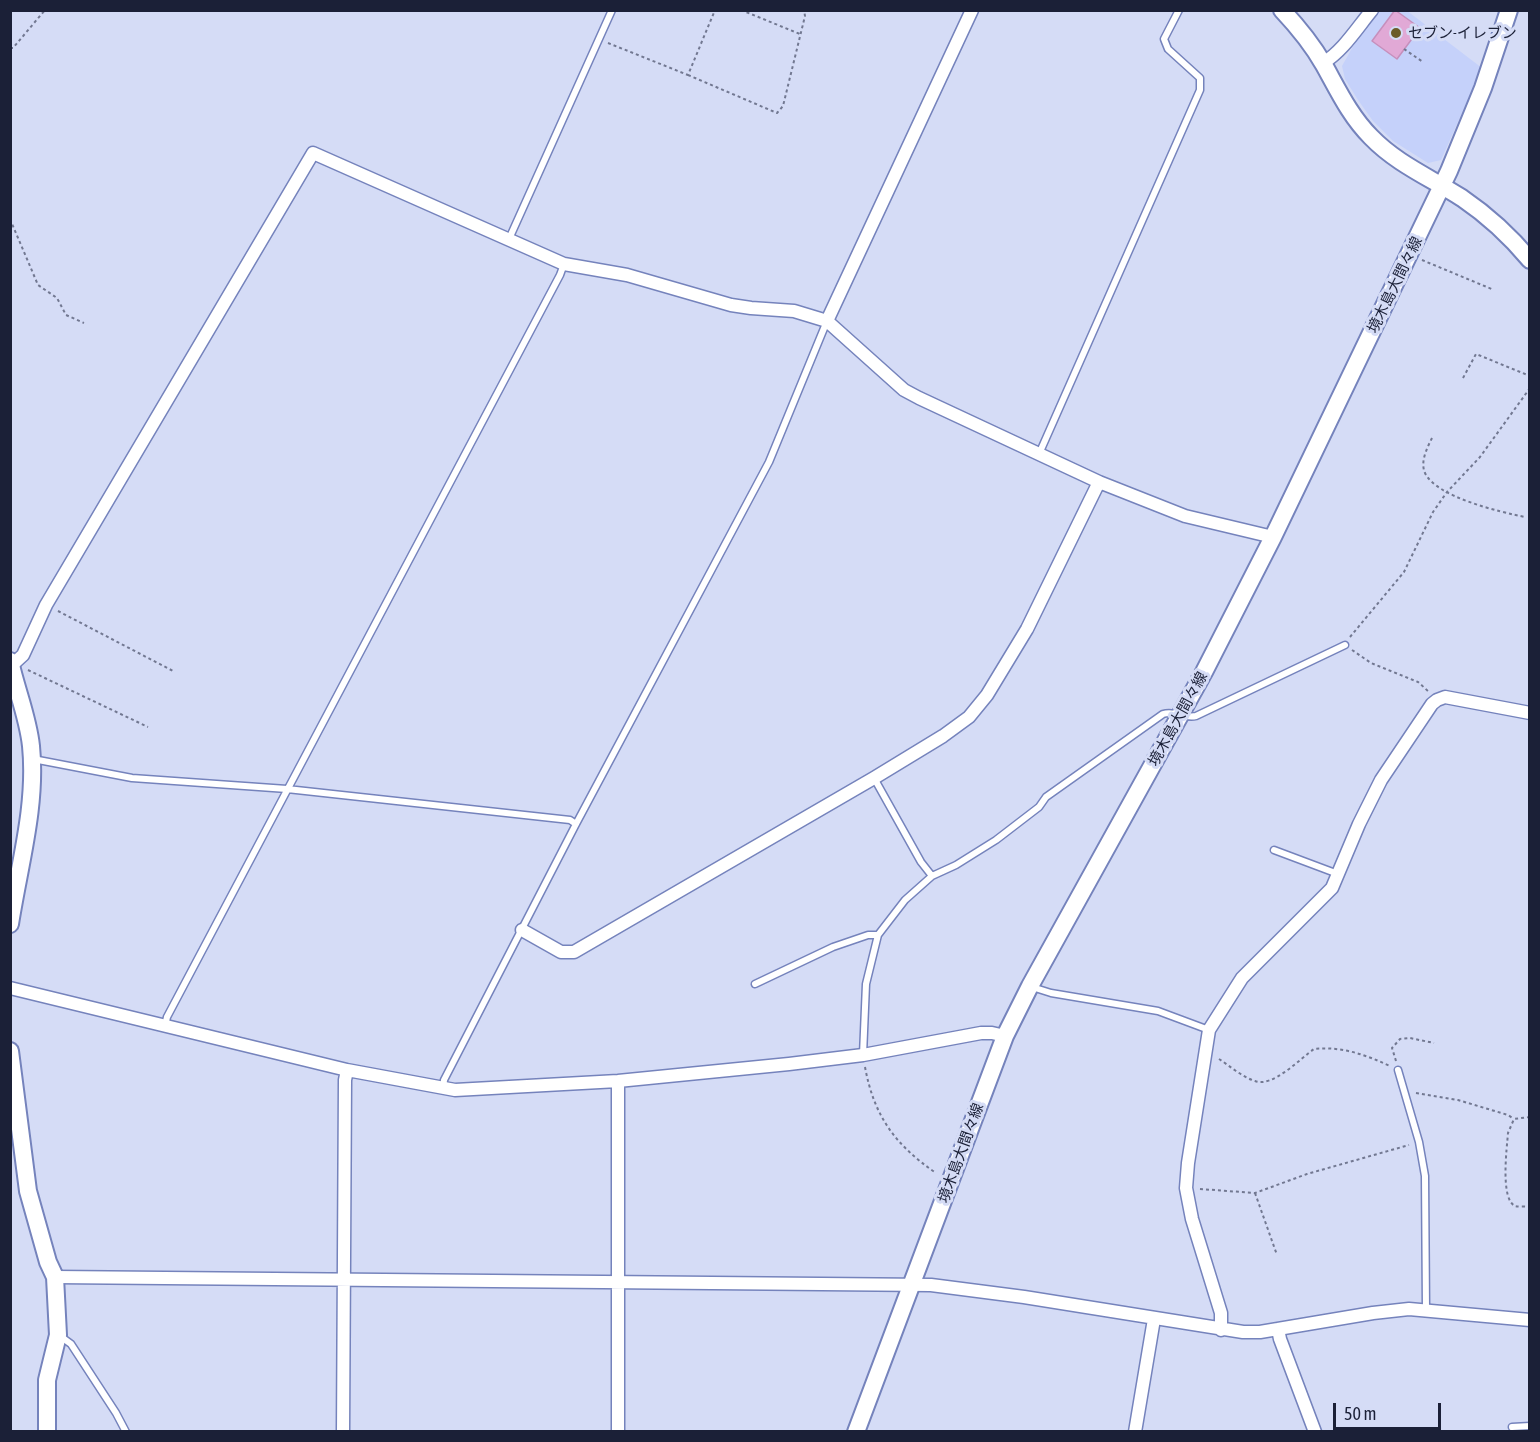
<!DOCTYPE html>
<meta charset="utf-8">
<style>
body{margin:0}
#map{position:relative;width:1540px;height:1442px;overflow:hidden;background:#d5dcf6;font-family:"Asap Condensed",sans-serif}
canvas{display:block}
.frame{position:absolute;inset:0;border:12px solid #1b2037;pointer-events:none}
.scale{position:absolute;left:1333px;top:1403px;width:108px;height:27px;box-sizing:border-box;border:3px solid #1b2037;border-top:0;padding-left:8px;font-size:18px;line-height:21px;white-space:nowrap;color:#1b2037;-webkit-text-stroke:4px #d5dcf6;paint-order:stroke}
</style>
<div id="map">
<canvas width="1540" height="1442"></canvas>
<div class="frame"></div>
<div class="scale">50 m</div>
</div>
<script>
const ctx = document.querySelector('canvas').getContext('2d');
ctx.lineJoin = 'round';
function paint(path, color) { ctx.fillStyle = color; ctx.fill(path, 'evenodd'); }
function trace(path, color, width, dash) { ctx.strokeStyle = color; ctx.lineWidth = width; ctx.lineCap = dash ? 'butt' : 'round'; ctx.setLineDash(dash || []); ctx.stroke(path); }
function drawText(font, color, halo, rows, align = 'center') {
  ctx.font = font + ' "Asap Condensed","Noto Sans JP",sans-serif'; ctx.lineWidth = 6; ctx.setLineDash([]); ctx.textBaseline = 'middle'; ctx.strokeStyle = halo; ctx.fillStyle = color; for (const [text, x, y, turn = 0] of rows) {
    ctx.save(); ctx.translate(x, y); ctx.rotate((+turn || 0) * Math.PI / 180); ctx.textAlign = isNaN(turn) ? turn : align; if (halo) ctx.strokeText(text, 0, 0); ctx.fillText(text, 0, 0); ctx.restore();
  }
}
const built = new Path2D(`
 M1406 10 1482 68 1441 160 1428 163 1393 141 1373 121 1358 100 1345 79 1342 66 1356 41 1380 11Z`);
const building = new Path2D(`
 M1395 10 1420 28 1397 59 1372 41Z`);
const path = new Path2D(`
 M741 10 800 34
 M608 43 688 75 715 10
 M10 48H13L45 10
 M1404 49 1423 62
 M688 75 777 113 783 106 805 16 804 10
 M10 219 38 285 57 298 66 315 84 323
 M1422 260 1494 290
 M1463 378 1476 354 1530 376
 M1432 438C1427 448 1420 462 1425 473 1436 497 1500 512 1525 517
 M58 611 175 672
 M1350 637 1404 572 1433 512 1447 492 1480 457 1530 388
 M1352 650 1371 663 1418 682 1428 691
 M28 670 148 727
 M1219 1059C1230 1066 1242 1077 1255 1081 1272 1088 1300 1059 1314 1049 1342 1046 1366 1055 1390 1066
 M1396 1061 1392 1048 1400 1039 1410 1038 1434 1043
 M865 1067C874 1116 895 1145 936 1173
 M1416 1093 1458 1100 1508 1115 1514 1119
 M1530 1117 1514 1119 1508 1133C1507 1147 1500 1199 1515 1206 1519 1207 1526 1206 1530 1207
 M1200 1189 1255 1193 1307 1174 1409 1145
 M1255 1193 1277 1255`);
const lane = new Path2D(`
 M509 239 612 10
 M1039 454 1200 90V78L1168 49 1164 39 1179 10
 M33 759 132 778 287 789 570 820 576 824
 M874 778 921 862 932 876
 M1274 850 1338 874
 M755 984 833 947 868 935H878
 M1032 987 1051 993 1158 1011 1209 1030
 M165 1026 167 1017 560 275 564 264
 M863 1055 866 984 878 935 905 900 932 876 956 865 996 840 1039 807 1046 797 1163 714C1175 710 1184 719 1196 716L1345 645
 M1398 1070 1419 1142 1425 1176 1426 1310
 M443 1089 444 1080 576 824 769 462 827 321
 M60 1336 71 1344 116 1413 126 1432
 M1512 1427 1530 1426`);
const street = new Path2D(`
 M1323 63C1343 51 1357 28 1372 10
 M827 321 972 10
 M11 666 23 655 46 605 313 153 564 264 627 275 731 305 751 308 794 311 827 321 904 390 919 398 1099 482 1185 516 1273 537
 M522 930 561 952H574L874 778 943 736 969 717 987 695 1027 629 1099 482
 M10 988 347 1070 455 1090 618 1081 789 1064 863 1055 981 1033H992L1005 1036
 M55 1277 931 1285 1024 1297 1243 1332H1260L1373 1313 1409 1309 1530 1320
 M1278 1329 1280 1339 1315 1432
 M1221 1330V1313L1192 1219 1186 1188 1188 1163 1209 1030 1242 978 1332 888 1359 824 1381 780 1432 704 1437 700 1445 697 1530 713
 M343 1432 345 1080 347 1070
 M618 1432V1081
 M1135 1432 1154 1319`);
const secondary = new Path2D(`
 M1282 10C1298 27 1312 44 1324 65 1338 90 1350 116 1371 137 1397 164 1431 178 1462 198 1487 215 1510 236 1530 260
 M10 661C16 689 28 717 31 746 37 806 19 866 10 924
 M10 1051 28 1191 48 1262 55 1277 58 1335 47 1380V1432
 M856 1432 1005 1036 1030 986 1204 672 1273 537 1449 171 1483 88 1509 10`);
const markers = [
 [1396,33,6,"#6b5c29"]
];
const poiNames = [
 ["セブン-イレブン",1408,33]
];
const streetNames = [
 ["境木島大間々線",1395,285,-64],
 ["境木島大間々線",1178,719,-61],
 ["境木島大間々線",961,1153,-70]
];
paint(built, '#c5d1fa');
paint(building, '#e1a9d6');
trace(building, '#c68fbc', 1.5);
trace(lane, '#7583bc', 9);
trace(street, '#7583bc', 15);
trace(secondary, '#7583bc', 20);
trace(path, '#727891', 2, [3, 3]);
trace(lane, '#fff', 6);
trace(street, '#fff', 12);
trace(secondary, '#fff', 16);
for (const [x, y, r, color] of markers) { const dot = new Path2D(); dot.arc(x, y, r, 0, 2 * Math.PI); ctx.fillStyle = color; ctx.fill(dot); trace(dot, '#d5dcf6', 2); }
drawText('15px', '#1b2037', '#d5dcf6', poiNames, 'left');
drawText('15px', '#1b2037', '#d5dcf6', streetNames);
</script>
